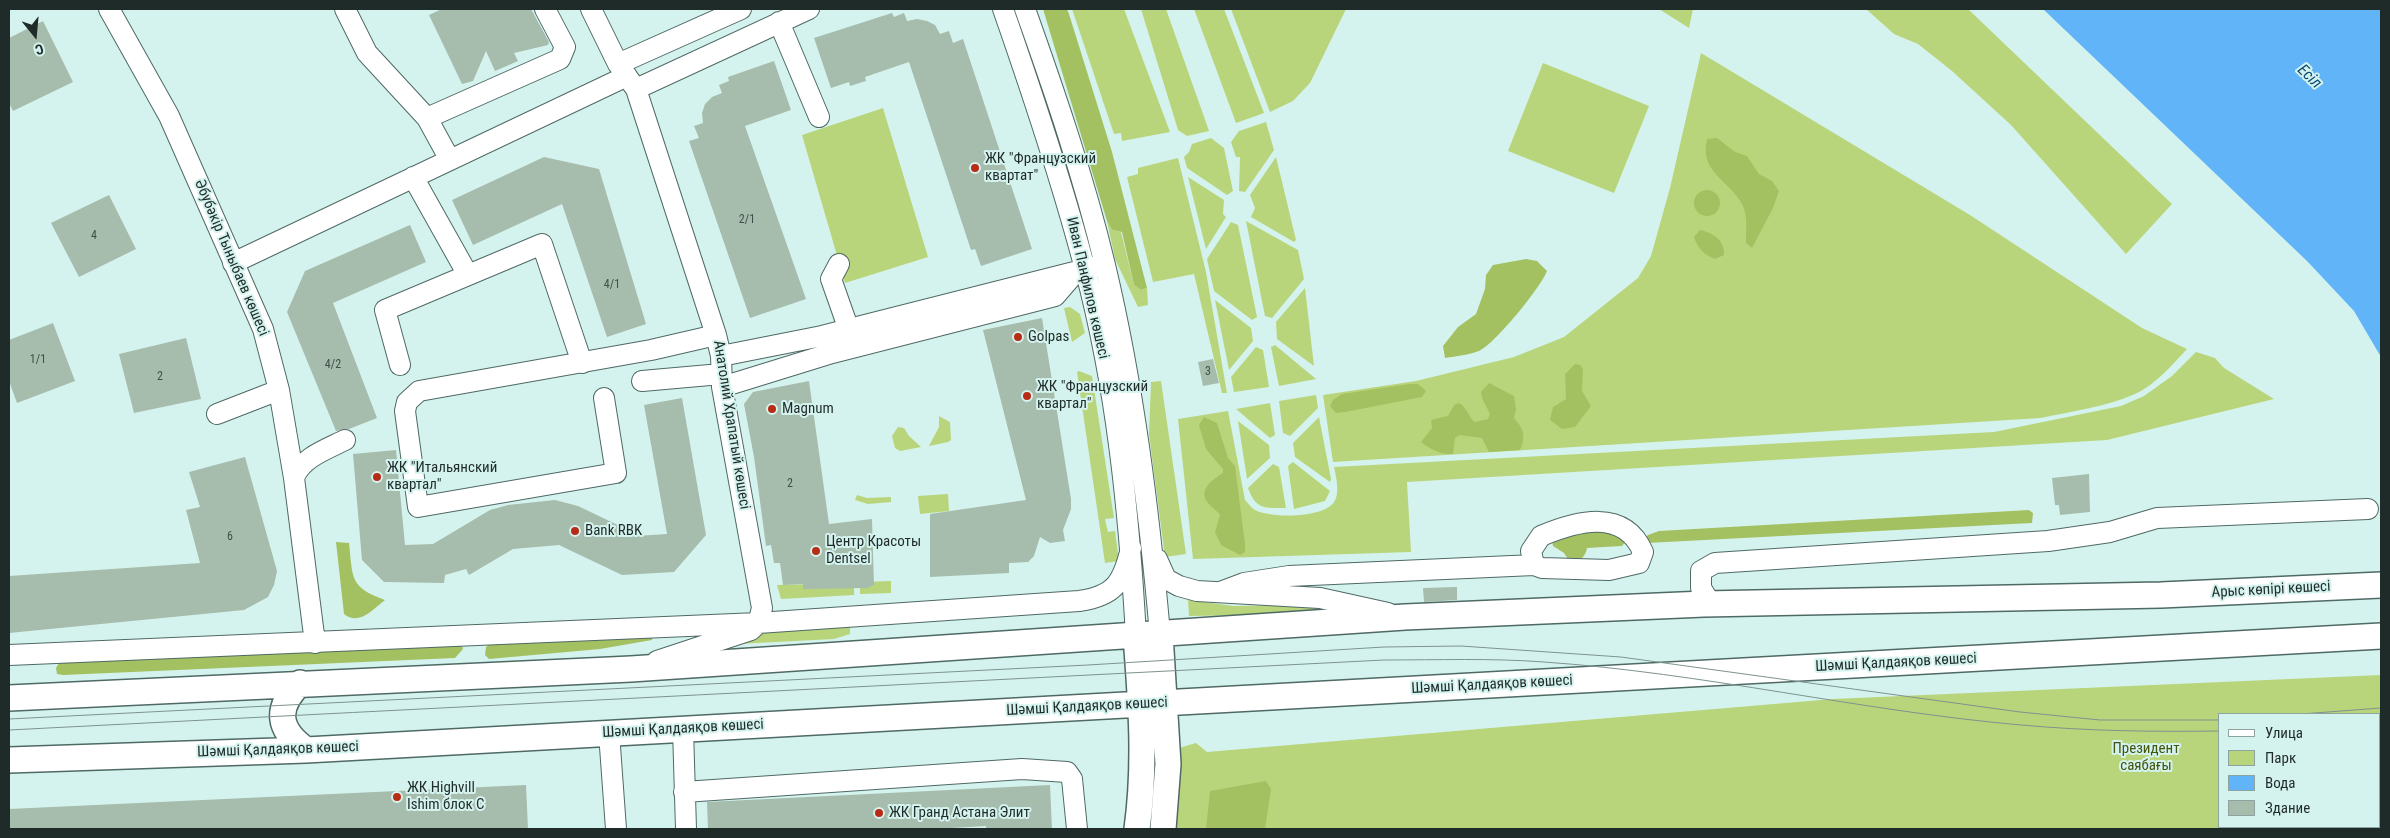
<!DOCTYPE html>
<meta charset="utf-8">
<style>
body{margin:0}
#map{position:relative;width:2390px;height:838px;overflow:hidden;background:#d5f3ee;font-family:"Roboto Condensed",sans-serif}
canvas{display:block}
.frame{position:absolute;inset:0;border:10px solid #1f2b29;pointer-events:none}
.legend{position:absolute;left:2218px;top:713px;width:162px;height:115px;box-sizing:border-box;background:#d5f3ee;border:1px solid #8ca39f;margin:0;padding:6px 9px;list-style:none;font-size:15px;color:#1f2b29}
.legend li{display:flex;align-items:center;gap:10px;height:25px}
.legend b{width:25px;border:1px solid #8ca39f}
.north{position:absolute;left:10px;top:10px;width:50px;height:50px;-webkit-text-stroke:4px #d5f3ee;paint-order:stroke;rotate:163deg;font-size:14px;font-weight:700;line-height:20px;text-align:center;color:#1f2b29}
.north::after{content:'';display:block;margin:auto;width:18px;height:22px;background:#1f2b29;clip-path:polygon(50% 0,100% 100%,50% 72%,0 100%)}
</style>
<div id="map">
<canvas width="2390" height="838"></canvas>
<div class="frame"></div>
<ul class="legend">
<li><b style="height:6px;background:#fff"></b>Улица</li>
<li><b style="height:14px;background:#b9d57b"></b>Парк</li>
<li><b style="height:14px;background:#61b4f8"></b>Вода</li>
<li><b style="height:14px;background:#a6bcac"></b>Здание</li>
</ul>
<div class="north">С</div>
</div>
<script>
const ctx = document.querySelector('canvas').getContext('2d');
ctx.lineJoin = 'round';
function paint(path, color) { ctx.fillStyle = color; ctx.fill(path, 'evenodd'); }
function trace(path, color, width, dash) { ctx.strokeStyle = color; ctx.lineWidth = width; ctx.lineCap = dash ? 'butt' : 'round'; ctx.setLineDash(dash || []); ctx.stroke(path); }
function drawText(font, color, halo, rows, align = 'center') {
  ctx.font = font + ' "Roboto Condensed",sans-serif'; ctx.lineWidth = 4; ctx.setLineDash([]); ctx.textBaseline = 'middle'; ctx.strokeStyle = halo; ctx.fillStyle = color; for (const [text, x, y, turn = 0] of rows) {
    ctx.save(); ctx.translate(x, y); ctx.rotate((+turn || 0) * Math.PI / 180); ctx.textAlign = isNaN(turn) ? turn : align; if (halo) ctx.strokeText(text, 0, 0); ctx.fillText(text, 0, 0); ctx.restore();
  }
}
const green = new Path2D(`
 M1072 9H1124L1170 132 1122 141 1121 133 1114 134Z
 M1141 9H1166L1209 131 1187 136 1178 130Z
 M1194 9H1224L1264 113 1236 123Z
 M1231 9H1346L1310 83 1293 101 1270 112Z
 M1659 9H1693L1689 28Z
 M1866 9H1968L2172 204 2126 254 2011 125 1952 71 1918 44 1894 34Z
 M1701 53 1970 215 2142 328 2187 349C2172 365 2155 385 2135 394 2106 407 2072 411 2041 418L1333 462 1323 395 1416 381 1514 357 1564 337 1638 278 1651 256 1670 188Z
 M1543 63 1649 106 1614 193 1508 151Z
 M883 108 928 257 845 283 802 135Z
 M1266 122 1274 150 1245 192 1239 191 1240 157H1236L1231 142 1239 131Z
 M1211 138 1224 148 1233 191 1227 195 1187 168 1184 157 1189 152 1192 144Z
 M1276 157 1296 240 1294 242 1251 217 1255 208 1250 195Z
 M1178 158 1206 272 1227 393H1222L1194 274 1153 282 1127 177 1138 174V168Z
 M1188 177 1224 200 1223 214 1226 217 1206 249Z
 M1107 221 1112 230 1121 232 1134 285 1141 290 1147 288 1148 305 1138 307 1115 259Z
 M1246 221 1298 250 1304 279 1272 318 1265 316Z
 M1231 222 1238 225 1257 317 1252 320 1214 291 1207 259Z
 M1305 288 1314 366 1277 339 1276 322Z
 M1215 300 1251 328 1253 341 1229 370Z
 M1070 307 1080 314 1085 333 1072 342 1064 308Z
 M1275 345 1316 379 1279 386 1271 347Z
 M1256 347 1263 350 1269 387 1234 392 1231 377Z
 M2196 352 2215 358 2224 368 2274 399 2107 440 1407 482 1411 552 1193 559 1178 419 1228 411 1245 500C1249 504 1252 509 1257 511 1273 518 1330 519 1336 498 1339 489 1336 476 1334 467L1994 432 2121 406 2144 396 2172 376Z
 M1079 371 1092 376 1114 518 1105 519 1108 532 1115 531 1119 561 1105 563 1077 372Z
 M1161 381 1186 554 1165 557 1149 434 1151 382Z
 M1316 395 1318 408 1290 436 1283 433 1279 401Z
 M1270 403 1275 435 1270 438 1236 409Z
 M939 416 950 422 951 440 948 442 929 446 939 427Z
 M1319 417 1331 479 1330 482 1295 457 1293 443Z
 M1238 421 1269 445 1270 458 1247 479Z
 M898 427 904 428 909 436 921 447 900 451 895 448 892 436Z
 M1293 462 1330 491 1325 501 1294 509 1288 466Z
 M1273 464 1279 467 1286 508C1265 508 1256 510 1248 488Z
 M948 494 949 511 920 514 918 496Z
 M857 495 867 498 891 497V502L868 504 855 500Z
 M891 581V593L860 594V582Z
 M854 583V595L781 599 777 585Z
 M1188 600 1234 606 1300 605 1341 614 1189 616Z
 M850 621V634L834 639 718 645 784 627Z
 M2381 675V829H1172L1179 748 1196 743 1207 752 1833 699ZM2219 714H2379V827H2219Z`);
const forest = new Path2D(`
 M1043 9H1067L1069 14 1112 152 1147 288 1141 290 1134 285 1122 232 1112 230 1107 221Z
 M1717 138 1735 152 1747 156 1759 174 1772 181 1779 191 1773 208 1752 248 1746 243C1746 231 1748 215 1742 204 1728 179 1699 172 1707 139Z
 M1694 203a13 13 0 1 1 26 0a13 13 0 1 1-26 0Z
 M1700 230C1713 233 1725 240 1724 255L1715 259C1704 255 1697 247 1694 237Z
 M1526 259 1537 261 1547 271C1541 287 1495 344 1479 351 1469 355 1456 356 1445 358L1443 346 1458 327 1476 314 1485 289 1486 275 1493 265Z
 M1575 364 1580 365 1583 369 1582 391 1591 406 1575 427 1562 429 1550 420 1553 407 1566 399 1565 374Z
 M1489 383 1514 396 1516 409 1514 418C1524 429 1526 437 1520 450L1489 452 1482 438 1459 435 1455 438 1453 454C1441 455 1430 449 1421 442L1432 428 1431 420 1448 416 1454 405 1459 403C1468 408 1468 417 1475 422L1488 419 1490 414 1482 398 1481 392Z
 M1409 384H1418L1426 391 1422 397 1345 412 1336 413 1330 406 1333 400 1342 394Z
 M1204 417 1217 423 1228 458 1235 466 1245 544V552L1240 555 1221 545 1215 532 1220 515C1217 510 1213 509 1209 504 1196 491 1213 479 1223 473V469L1206 449 1199 425Z
 M2029 510 2033 513 2032 523 1647 543 1643 540 1648 535 1659 531Z
 M1617 531 1626 541 1622 546 1587 548C1585 558 1580 561 1570 562L1564 553 1553 546 1552 541 1562 534Z
 M336 542 349 543C353 578 349 587 385 600 372 610 359 626 344 614Z
 M653 634 652 640 600 649 489 659 485 655 486 647 491 643Z
 M461 643 463 649 455 658 63 675 57 674 56 668 59 663Z
 M1266 781 1271 789 1265 829H1206L1210 791Z`);
const water = new Path2D(`
 M2043 9H2381V357L2354 311 2307 261Z`);
const building = new Path2D(`
 M442 9H531L549 42 548 45 514 53 518 61 495 71 486 51 473 81 462 84 429 15Z
 M892 13 894 17 904 13 907 21 917 19 927 21 935 25 940 34 949 31 953 43 963 39 1032 249 981 266 975 249 971 250 909 62 865 77 866 81 850 86 849 82 831 88 814 38Z
 M43 21 73 82 13 111 9 103V38Z
 M774 61 791 110 745 126 806 299 750 318 689 141 699 138 694 126 703 123 702 113 705 104 712 97 722 93 719 85 729 81 728 77Z
 M544 157 599 169 646 324 607 337 562 204 473 245 452 200Z
 M109 195 136 249 79 277 51 223Z
 M410 225 426 262 333 303 377 418 349 429 336 431 287 312 305 271Z
 M1042 318 1071 499V509L1063 530 1065 541 1050 543 1040 537 1034 556 1028 562 1009 563V573L930 577V514L1026 500 983 330Z
 M53 323 75 381 17 403 9 381V340Z
 M186 338 201 399 134 413 119 354Z
 M1213 359 1219 383 1203 386 1198 362Z
 M809 381 829 524 872 519 874 585 867 588 803 589V584L783 585 780 563H774L771 545 766 546 754 457 744 404 753 392Z
 M682 398 706 535 674 572 622 575 559 545 513 549 469 575 466 569 445 575 444 583 384 582 362 560 353 454 396 450 405 545 433 544 490 510 508 505 555 500 578 506 624 528 620 537 667 534 644 405Z
 M245 457 277 571 274 585 268 597 244 610 9 633V576L200 563 186 510 200 507 189 472Z
 M2089 474 2090 512 2060 515 2059 505H2055L2052 478Z
 M1457 587V600L1424 602 1423 588Z
 M526 785 528 829H9V809Z
 M1050 785 1052 829H986V826L934 829H708L707 802Z`);
const minor = new Path2D(`
 M109 9 169 116 263 329 279 390 294 478 315 643
 M345 9 367 53 427 118 450 160
 M591 9 618 64 636 89 716 335 721 356 722 387 762 608 758 623 751 630 657 661
 M1003 9C1033 95 1062 181 1085 269 1117 389 1129 513 1136 636
 M1025 9C1055 93 1084 178 1105 265 1134 387 1149 510 1160 634
 M779 22 819 117
 M618 64 741 9
 M636 89 809 9
 M427 118 560 59 565 47 545 9
 M413 177 468 275
 M233 263 627 76
 M839 264 831 279 849 330
 M721 356 822 336 1098 266
 M400 365 385 310 542 244 582 363
 M642 381 721 374
 M722 387 832 353 1055 296 1074 274
 M604 398 616 473 418 507 405 411 407 402 419 391 651 350 716 335
 M217 414 279 390
 M294 478C301 458 327 449 345 440
 M1157 559 1166 579 1179 586 1197 591 1320 598 1388 613
 M1220 592 1244 583 1289 576 1534 565 1542 568 1609 570 1639 563 1643 552C1624 508 1577 521 1541 536L1531 551 1534 565
 M1704 604 1706 596 1701 588V571L1715 563 2048 541 2110 532 2157 518 2368 509
 M9 655 758 623 1079 601C1115 596 1123 582 1131 548
 M683 729 686 829
 M609 733 616 829
 M684 792 1022 769 1067 772 1072 779 1077 829`);
const major = new Path2D(`
 M1160 634 1168 764 1163 829
 M1136 636C1141 701 1146 764 1137 829
 M300 683C275 708 277 729 306 750
 M9 698 631 669 1405 617 1704 604 2161 595 2381 585
 M9 760 306 750 2381 636`);
const tram = new Path2D(`
 M2301 714 2381 708
 M9 719 1088 665 1384 647 1461 646 1621 657 2020 712 2100 720H2219
 M2379 721H2381
 M9 730 1384 660C1438 660 1491 658 1544 662 1704 673 1861 711 2021 725 2087 731 2153 732 2219 731`);
const markers = [
 [975,168,5,"#b82c15"],
 [1018,337,5,"#b82c15"],
 [1027,396,5,"#b82c15"],
 [772,409,5,"#b82c15"],
 [377,477,5,"#b82c15"],
 [575,531,5,"#b82c15"],
 [816,551,5,"#b82c15"],
 [397,797,5,"#b82c15"],
 [879,813,5,"#b82c15"]
];
const numberNames = [
 ["2/1",747,220],
 ["4",94,236],
 ["4/1",612,285],
 ["1/1",38,360],
 ["4/2",333,365],
 ["3",1208,372],
 ["2",160,377],
 ["2",790,484],
 ["6",230,537]
];
const poiNames = [
 ["ЖК \"Французский",985,159],
 ["квартат\"",985,176],
 ["Golpas",1028,337],
 ["ЖК \"Французский",1037,387],
 ["квартал\"",1037,404],
 ["Magnum",782,409],
 ["ЖК \"Итальянский",387,468],
 ["квартал\"",387,485],
 ["Bank RBK",585,531],
 ["Центр Красоты",826,542],
 ["Dentsel",826,559],
 ["ЖК Highvill",407,788],
 ["Ishim блок C",407,805],
 ["ЖК Гранд Астана Элит",889,813]
];
const streetNames = [
 ["Әбубәкір Тыныбаев көшесі",231,258,67],
 ["Иван Панфилов көшесі",1087,288,77],
 ["Анатолий Храпатый көшесі",731,425,81],
 ["Арыс көпірі көшесі",2271,590,-3],
 ["Шәмші Қалдаяқов көшесі",1896,663,-3],
 ["Шәмші Қалдаяқов көшесі",1492,685,-3],
 ["Шәмші Қалдаяқов көшесі",1087,707,-3],
 ["Шәмші Қалдаяқов көшесі",683,729,-3],
 ["Шәмші Қалдаяқов көшесі",278,750,-2]
];
const parkNames = [
 ["Президент",2146,749],
 ["саябағы",2146,766]
];
const waterNames = [
 ["Есіл",2309,77,44]
];
paint(green, '#b9d57b');
paint(forest, '#a4c161');
paint(water, '#61b4f8');
paint(building, '#a6bcac');
trace(minor, '#4f6965', 22);
trace(major, '#4f6965', 28);
trace(minor, '#fff', 20);
trace(major, '#fff', 25);
trace(tram, '#7d938f', 1);
for (const [x, y, r, color] of markers) { const dot = new Path2D(); dot.arc(x, y, r, 0, 2 * Math.PI); ctx.fillStyle = color; ctx.fill(dot); trace(dot, '#d5f3ee', 2); }
drawText('12px', '#414f4a', null, numberNames);
drawText('15px', '#1f2b29', '#d5f3ee', poiNames, 'left');
drawText('15px', '#1f2b29', '#d5f3ee', streetNames);
drawText('15px', '#43550e', '#d5f3ee', parkNames);
drawText('italic 16px', '#0b4b76', '#d5f3ee', waterNames);
</script>
